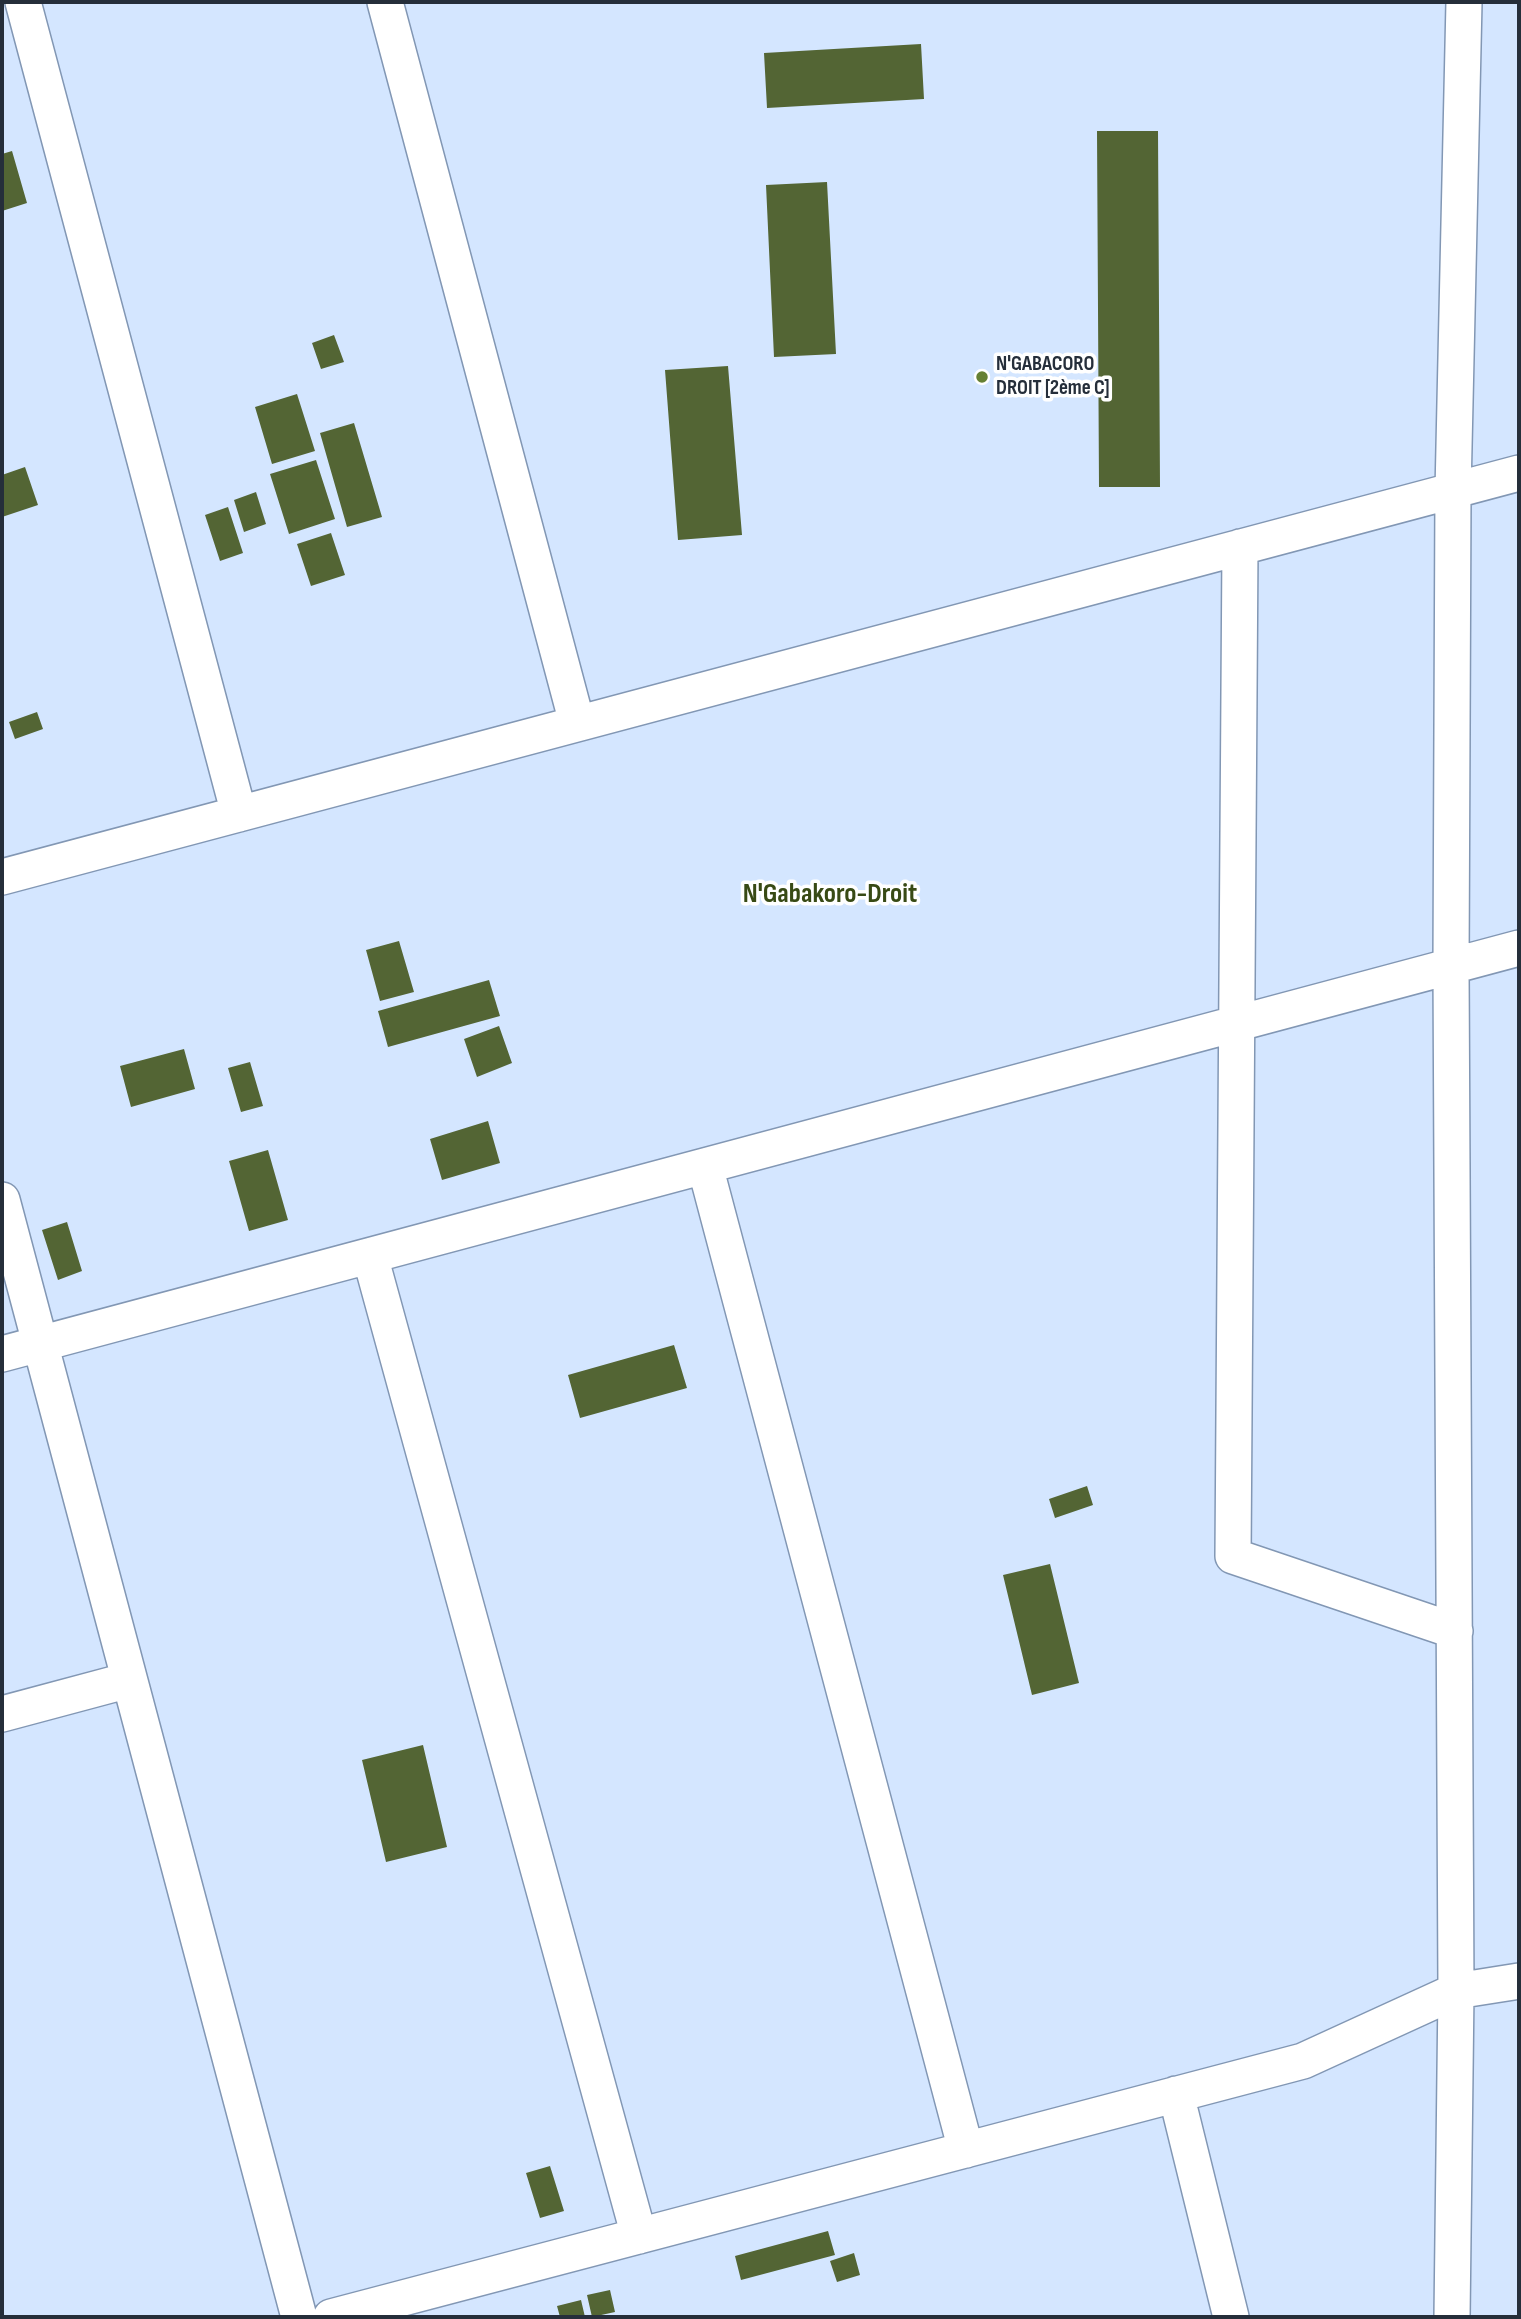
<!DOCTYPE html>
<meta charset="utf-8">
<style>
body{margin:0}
#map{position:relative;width:1521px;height:2319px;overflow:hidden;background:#d4e6ff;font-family:"Sofia Sans Condensed",sans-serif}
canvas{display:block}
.frame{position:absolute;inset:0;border:4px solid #252e3a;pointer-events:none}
</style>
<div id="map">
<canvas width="1521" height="2319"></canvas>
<div class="frame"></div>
</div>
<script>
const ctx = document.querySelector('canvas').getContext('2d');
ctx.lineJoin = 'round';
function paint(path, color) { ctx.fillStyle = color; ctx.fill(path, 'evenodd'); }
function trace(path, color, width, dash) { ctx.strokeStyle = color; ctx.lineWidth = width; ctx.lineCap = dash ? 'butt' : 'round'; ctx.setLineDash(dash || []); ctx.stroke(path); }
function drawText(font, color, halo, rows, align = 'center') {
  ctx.font = font + ' "Sofia Sans Condensed",sans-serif'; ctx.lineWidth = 7; ctx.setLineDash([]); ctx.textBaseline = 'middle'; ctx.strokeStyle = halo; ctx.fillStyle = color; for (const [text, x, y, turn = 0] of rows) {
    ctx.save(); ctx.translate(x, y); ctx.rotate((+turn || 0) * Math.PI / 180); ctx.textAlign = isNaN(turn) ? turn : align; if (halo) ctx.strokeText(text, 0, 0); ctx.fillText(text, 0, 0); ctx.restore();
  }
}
const building = new Path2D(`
 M921 44 924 99 767 108 764 53Z
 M1097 131H1158L1160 487H1099Z
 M12 151 27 203 2 211V154Z
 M827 182 836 354 774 357 766 185Z
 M334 335 344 362 321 369 312 343Z
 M728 366 742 535 678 540 665 370Z
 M297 394 315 451 272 464 255 407Z
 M354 423 382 517 347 527 320 433Z
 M316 460 335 519 289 534 270 474Z
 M25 467 38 505 2 517V475Z
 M256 492 266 524 244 532 234 500Z
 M228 507 243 553 220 561 205 515Z
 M331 533 345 575 311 586 297 544Z
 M37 712 43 729 15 739 9 722Z
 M399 941 414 992 380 1001 366 950Z
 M489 980 500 1016 388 1047 378 1011Z
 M499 1026 512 1063 477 1077 464 1039Z
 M184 1049 195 1089 131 1107 120 1066Z
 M250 1062 263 1106 241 1112 228 1068Z
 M488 1121 500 1163 442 1180 430 1139Z
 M268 1150 288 1220 249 1231 229 1161Z
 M67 1222 82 1271 58 1280 42 1230Z
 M674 1345 687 1388 580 1418 568 1375Z
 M1087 1486 1093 1505 1055 1518 1049 1499Z
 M1050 1564 1079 1683 1032 1695 1003 1575Z
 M423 1745 447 1847 386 1862 362 1760Z
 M550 2166 564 2211 540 2218 526 2173Z
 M828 2231 835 2255 741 2280 735 2256Z
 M854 2253 860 2275 837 2282 830 2261Z
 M610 2290 615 2312 592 2317 587 2295Z
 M581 2300 585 2317H560L557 2306Z`);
const street = new Path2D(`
 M23 2 239 814
 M385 2 577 723
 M1240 547 1233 1556 1455 1631
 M2 877 1519 473
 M705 1166 966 2150
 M2 1200 299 2317
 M370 1256 639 2236
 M2 1354 1519 948
 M2 1714 129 1680
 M1176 2094 1231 2317
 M331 2317 1303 2061 1456 1991 1519 1981
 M1452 2317 1456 1991 1451 967 1453 491 1464 2`);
const markers = [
 [982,377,7,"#658033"]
];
const poiNames = [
 ["N'GABACORO",996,365],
 ["DROIT [2ème C]",996,389]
];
const districtNames = [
 ["N'Gabakoro-Droit",830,895]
];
paint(building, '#536534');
trace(street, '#8297b4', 38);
trace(street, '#fff', 35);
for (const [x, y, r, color] of markers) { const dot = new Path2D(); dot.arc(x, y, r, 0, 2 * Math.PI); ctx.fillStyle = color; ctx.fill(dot); trace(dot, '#fff', 2.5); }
drawText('bold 21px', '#252e3a', '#fff', poiNames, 'left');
drawText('bold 28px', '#384a15', '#fff', districtNames);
</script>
